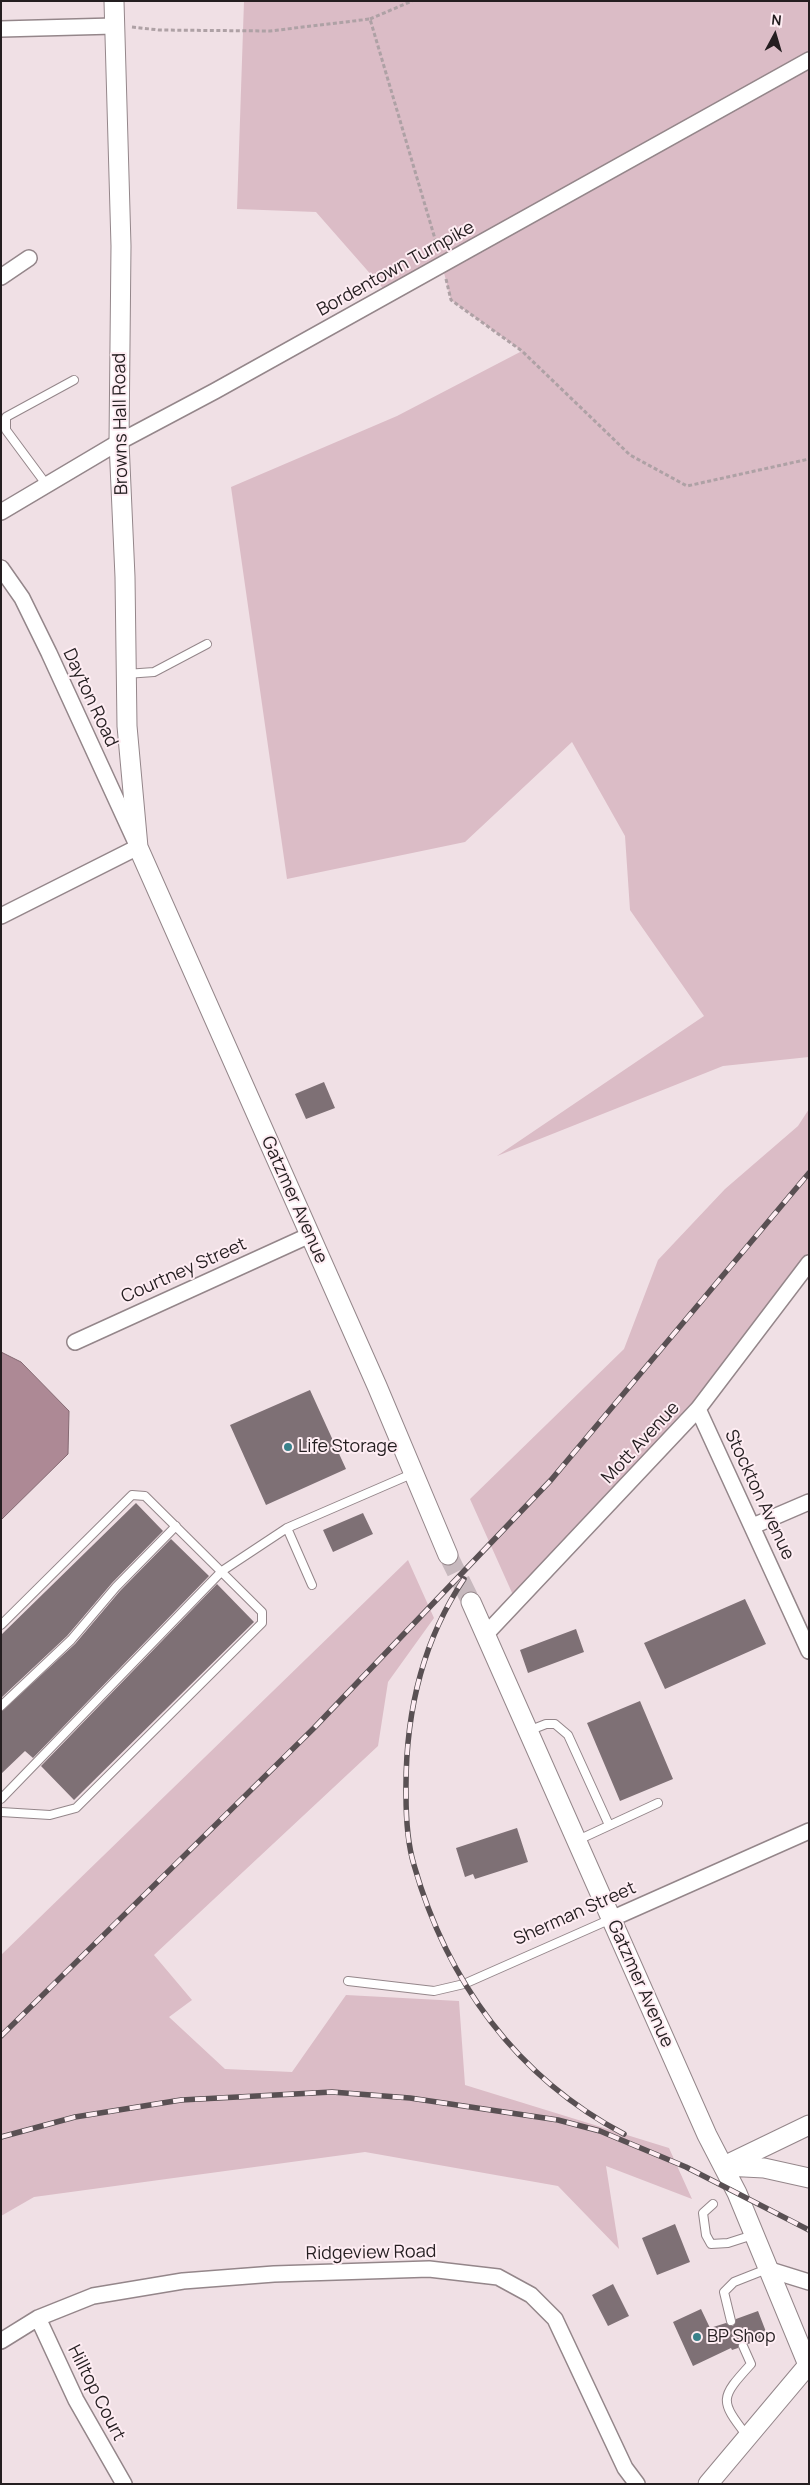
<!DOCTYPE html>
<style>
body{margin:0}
#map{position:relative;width:810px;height:2485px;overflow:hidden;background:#f0e0e5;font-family:Manrope,sans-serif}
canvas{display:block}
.frame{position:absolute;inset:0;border:2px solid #241e20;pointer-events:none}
.north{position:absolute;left:750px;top:10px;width:50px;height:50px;-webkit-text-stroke:4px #feedf3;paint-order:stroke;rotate:6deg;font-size:14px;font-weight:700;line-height:20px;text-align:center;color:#241e20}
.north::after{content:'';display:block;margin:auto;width:18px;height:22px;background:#241e20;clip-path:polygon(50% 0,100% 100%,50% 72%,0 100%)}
</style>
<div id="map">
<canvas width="810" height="2485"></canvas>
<div class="frame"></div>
<div class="north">N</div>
</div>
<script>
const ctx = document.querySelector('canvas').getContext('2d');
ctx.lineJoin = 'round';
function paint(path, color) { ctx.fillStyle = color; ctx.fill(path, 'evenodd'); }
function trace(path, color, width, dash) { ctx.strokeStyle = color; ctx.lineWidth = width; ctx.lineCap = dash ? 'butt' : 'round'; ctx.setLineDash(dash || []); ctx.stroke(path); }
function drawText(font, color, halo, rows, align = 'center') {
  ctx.font = font + ' Manrope,sans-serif'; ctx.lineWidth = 4; ctx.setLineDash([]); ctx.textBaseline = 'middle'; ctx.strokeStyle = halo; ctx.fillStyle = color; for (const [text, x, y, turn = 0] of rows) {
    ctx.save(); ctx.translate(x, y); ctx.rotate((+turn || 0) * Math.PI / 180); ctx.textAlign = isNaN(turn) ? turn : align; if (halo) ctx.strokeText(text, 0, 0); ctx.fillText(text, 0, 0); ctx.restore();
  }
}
const green = new Path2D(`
 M244 1H809V1057L723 1066 497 1156 704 1016 630 910 625 836 572 742 465 842 287 879 231 487 397 416 522 351 451 300 442 265 388 294 316 212 237 209Z
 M809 1109V1261L694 1410 513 1595 470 1499 624 1349 658 1260 725 1189 798 1126Z
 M408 1560 434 1618 388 1682 378 1746 154 1955 192 2000 169 2017 225 2069 292 2072 346 1995 459 2001 465 2085 669 2148 692 2199 606 2166 619 2249 558 2186 365 2152 34 2197 1 2216V1955Z`);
const water = new Path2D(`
 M1 1352 21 1362 69 1411 68 1454 1 1520Z`);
const building = new Path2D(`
 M324 1082 335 1108 306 1119 295 1094Z
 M310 1390 346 1469 266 1505 230 1425Z
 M136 1503 163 1531 112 1583 67 1636 1 1698V1635Z
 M363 1513 373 1534 333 1552 323 1530Z
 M171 1539 209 1576 33 1758 25 1751 1 1774V1712L75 1644 120 1591Z
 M217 1584 254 1622 74 1800 41 1766Z
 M745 1599 766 1644 665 1689 644 1643Z
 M576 1629 584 1652 528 1673 520 1650Z
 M640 1701 673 1779 620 1801 587 1723Z
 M517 1828 528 1862 475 1879 473 1874 465 1877 456 1848Z
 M675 2224 690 2262 657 2275 642 2238Z
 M613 2284 629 2316 608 2326 592 2295Z
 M701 2309 710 2328 726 2323 733 2326 736 2319 758 2311 768 2337 748 2344 741 2341 738 2348 732 2350 731 2348 693 2366 673 2322Z`);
const tertiaryTunnel = new Path2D(`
 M448 1555 471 1602`);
const path = new Path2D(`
 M370 19 412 1
 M132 27 159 30 270 31 370 19 438 249
 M446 279 451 300 522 351 630 455 687 486 809 459`);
const service = new Path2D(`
 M46 484 6 430V417L74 380
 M126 674 154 672 207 644
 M312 1585 287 1528 414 1473
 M1 1625 132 1495 145 1496 262 1612V1623L76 1808 50 1815 1 1812
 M1 1706 71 1640 116 1587 176 1526
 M528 1731 546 1724H555L568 1735 609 1825
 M1 1799 222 1571 287 1528
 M578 1840 658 1803
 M348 1981 434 1991 464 1984 611 1919
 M713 2204 703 2213 706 2235 711 2244 728 2243 753 2235
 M731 2321 724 2292 734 2282 767 2269
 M743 2346 751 2364C720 2398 719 2400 747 2436`);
const minor = new Path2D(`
 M1 29 114 26
 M1 277 29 258
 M1 512 119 442 215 391 809 60
 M1 568 22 598 49 653 138 847 1 916
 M75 1342 310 1235
 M698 1409 809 1651
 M753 1526 809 1502
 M485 1635 698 1409 809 1263
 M611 1919 809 1831
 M767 2269 809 2282
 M38 2318 76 2400 124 2484
 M1 2341 38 2318 93 2296 183 2281 274 2274 429 2269 498 2277 531 2295 555 2319 625 2468 637 2484`);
const tertiary = new Path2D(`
 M114 1 121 246 119 442 125 577 127 726 138 847 377 1386 448 1555
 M471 1602 707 2135 737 2193 808 2365 708 2484
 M724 2166 809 2125
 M725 2166 764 2168 809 2178`);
const rail = new Path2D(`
 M464 1579C421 1643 405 1717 406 1794 406 1817 407 1842 414 1865 447 1981 516 2077 624 2134
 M1 2036 314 1728 551 1480 809 1173
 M1 2137 75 2117 181 2100 332 2092 410 2098 558 2120 600 2131 686 2167 809 2230`);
const markers = [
 [288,1447,5,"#3a818a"],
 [697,2337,5,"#3a818a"]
];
const streetNames = [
 ["Bordentown Turnpike",396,269,-29],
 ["Browns Hall Road",121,424,-91],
 ["Dayton Road",90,698,65],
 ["Gatzmer Avenue",294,1200,66],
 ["Courtney Street",184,1271,-24],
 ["Mott Avenue",641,1443,-47],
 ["Stockton Avenue",759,1495,65],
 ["Sherman Street",575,1914,-24],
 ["Gatzmer Avenue",640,1984,66],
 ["Ridgeview Road",371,2253,-1],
 ["Hilltop Court",96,2393,63]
];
const poiNames = [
 ["Life Storage",298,1447],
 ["BP Shop",707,2337]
];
paint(green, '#dbbcc6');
paint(water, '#ad8995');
trace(water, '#846972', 1);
paint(building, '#7e7075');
trace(tertiaryTunnel, '#c7b9be', 19, [19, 9]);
trace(service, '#94868a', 10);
trace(minor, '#94868a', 18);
trace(tertiary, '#94868a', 21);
trace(path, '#aea1a5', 3, [4, 2.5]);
trace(service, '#fff', 8);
trace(minor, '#fff', 15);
trace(tertiary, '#fff', 19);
trace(rail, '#595053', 5.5);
trace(rail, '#feedf3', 4, [11]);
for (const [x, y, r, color] of markers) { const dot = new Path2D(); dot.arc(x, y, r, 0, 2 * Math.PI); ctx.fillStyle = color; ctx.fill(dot); trace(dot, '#feedf3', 2); }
drawText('18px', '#241e20', '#feedf3', streetNames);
drawText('18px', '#241e20', '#feedf3', poiNames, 'left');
</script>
